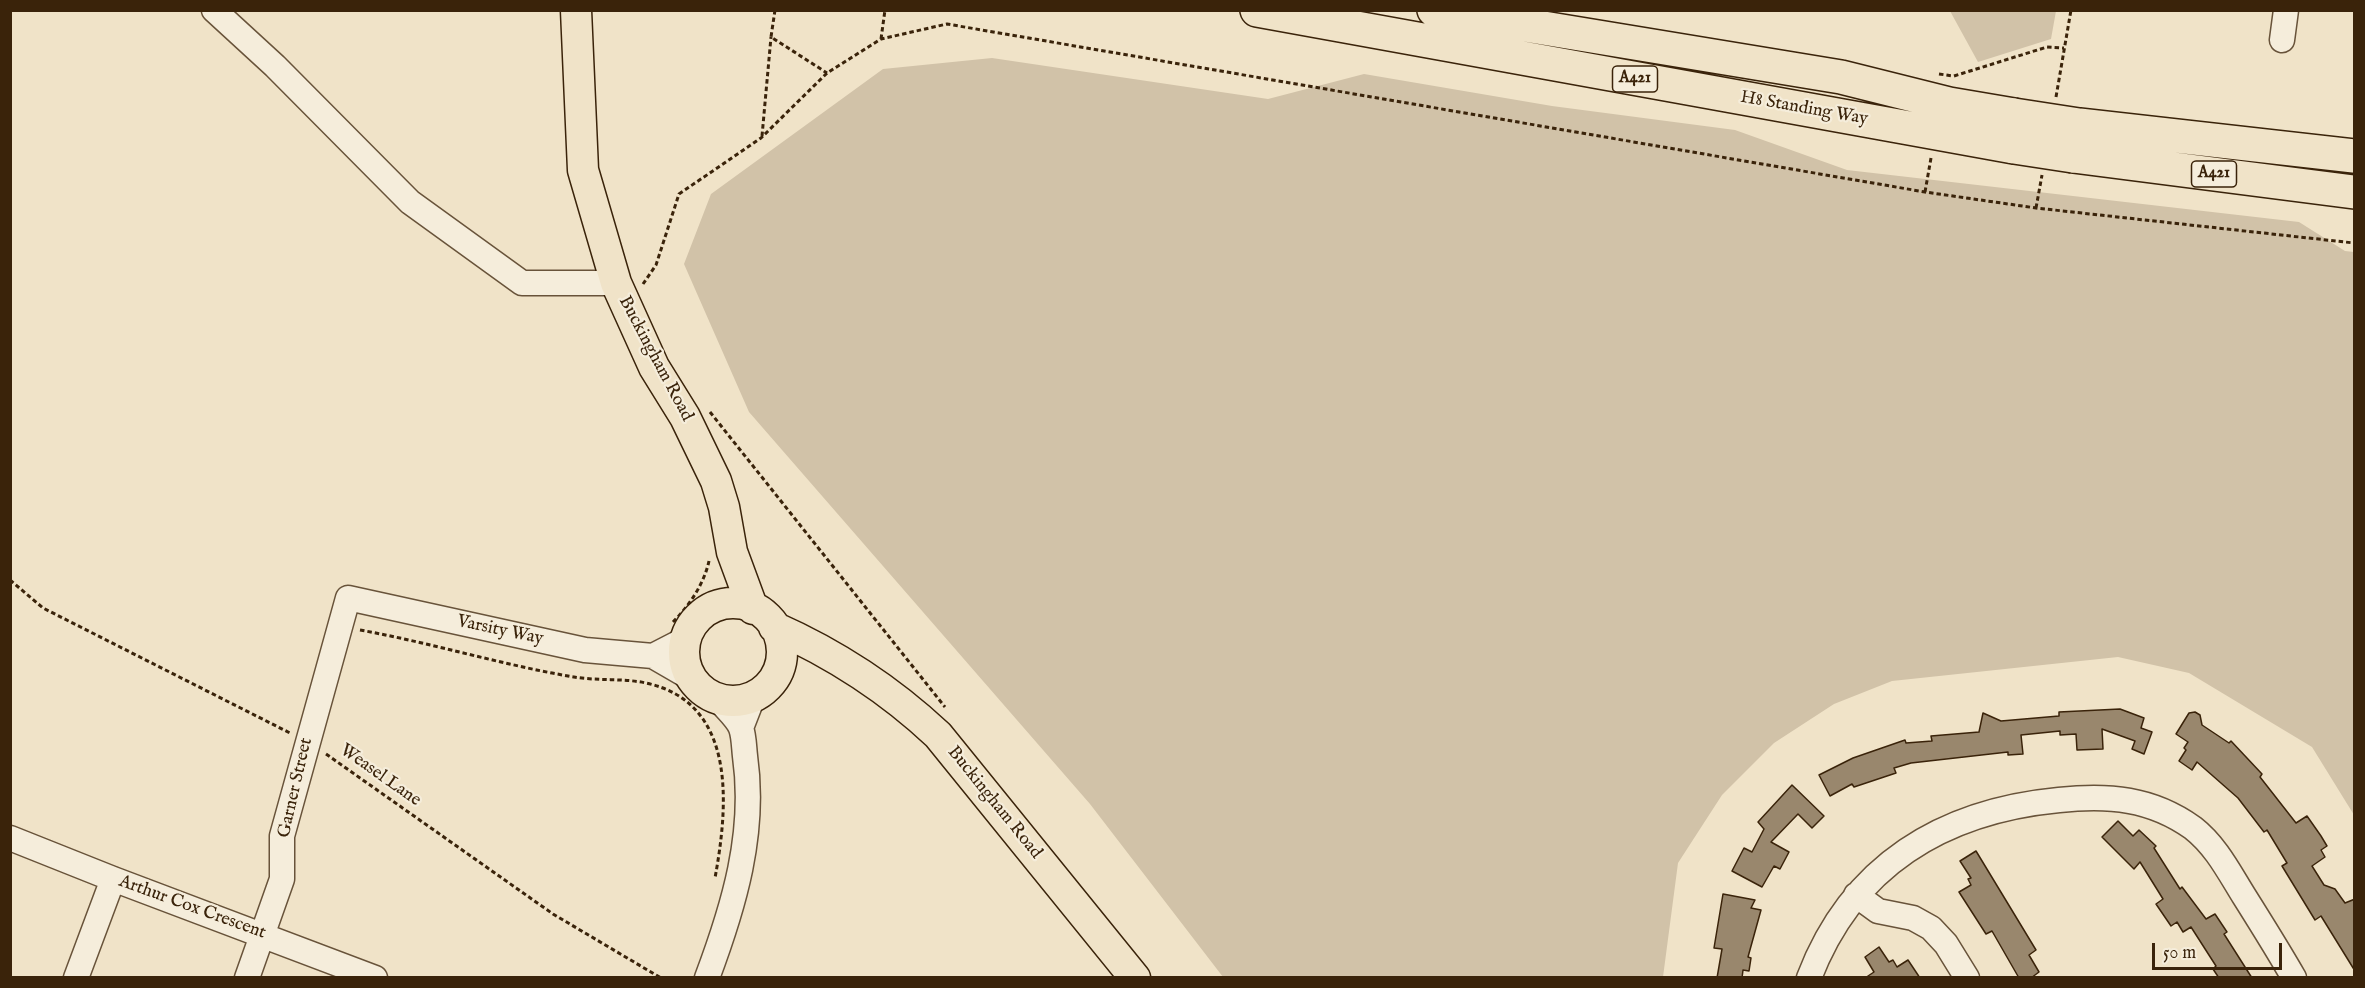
<!DOCTYPE html>
<style>
body{margin:0}
#map{position:relative;width:2365px;height:988px;overflow:hidden;background:#f0e3c8;font-family:"IM FELL English",serif}
canvas{display:block}
.frame{position:absolute;inset:0;border:12px solid #3a230a;pointer-events:none}
.scale{position:absolute;left:2152px;top:943px;width:130px;height:27px;box-sizing:border-box;border:3px solid #3a230a;border-top:0;padding-left:8px;font-size:18px;line-height:21px;white-space:nowrap;color:#3a230a;-webkit-text-stroke:4px #f5eddb;paint-order:stroke}
</style>
<div id="map">
<canvas width="2365" height="988"></canvas>
<div class="frame"></div>
<div class="scale">50 m</div>
</div>
<script>
const ctx = document.querySelector('canvas').getContext('2d');
ctx.lineJoin = 'round';
function paint(path, color) { ctx.fillStyle = color; ctx.fill(path, 'evenodd'); }
function trace(path, color, width, dash) { ctx.strokeStyle = color; ctx.lineWidth = width; ctx.lineCap = dash ? 'butt' : 'round'; ctx.setLineDash(dash || []); ctx.stroke(path); }
function drawText(font, color, halo, rows, align = 'center') {
  ctx.font = font + ' "IM FELL English",serif'; ctx.lineWidth = 4.5; ctx.setLineDash([]); ctx.textBaseline = 'middle'; ctx.strokeStyle = halo; ctx.fillStyle = color; for (const [text, x, y, turn = 0] of rows) {
    ctx.save(); ctx.translate(x, y); ctx.rotate((+turn || 0) * Math.PI / 180); ctx.textAlign = isNaN(turn) ? turn : align; if (halo) ctx.strokeText(text, 0, 0); ctx.fillText(text, 0, 0); ctx.restore();
  }
}
const green = new Path2D(`
 M1950 11H2056L2051 39 1978 62Z
 M992 58 1268 99 1364 74 1552 106 1735 130 1847 170 2299 222 2345 251 2354 252V815L2312 747 2189 673 2118 657 1892 681 1834 704 1774 743 1722 795 1678 863 1663 977H1223L1090 804 749 412 684 264 711 194 883 69Z`);
const building = new Path2D(`
 M2120 709 2144 718 2141 728 2152 732 2144 754 2132 749 2135 741 2102 729 2103 749 2077 750 2076 734 2060 735V731L2021 735 2023 754 2008 755V752L1911 763 1894 768 1896 773 1854 787 1852 784 1830 796 1819 775 1853 758 1905 740 1906 743 1932 741 1931 736 1979 732 1983 713 2001 721 2059 716V712Z
 M2195 712 2200 715 2202 725 2229 743 2231 741 2262 774 2260 777 2296 823 2307 816 2321 836 2327 846 2321 850 2325 857 2312 866 2324 885 2335 889 2345 903 2355 899V971L2321 916 2315 920 2282 866 2287 863 2267 830 2264 832 2238 798 2197 762 2192 770 2179 761 2186 750 2184 748 2188 742 2176 734 2189 713Z
 M1792 785 1824 816 1812 828 1798 814 1771 842 1789 852 1780 869 1774 866 1762 887 1732 871 1744 848 1752 852 1764 829 1758 822Z
 M2118 821 2133 836 2139 830 2156 846 2154 848 2180 889 2182 887 2206 919 2215 914 2227 932 2224 934 2252 978H2219L2213 969 2216 966 2191 927 2183 932 2177 922 2171 926 2156 904 2163 899 2140 862 2134 869 2102 837Z
 M1976 851 2036 950 2029 955 2039 972 2031 978H2019L1992 931 1986 934 1959 892 1971 885 1968 879 1971 878 1960 861Z
 M1723 894 1755 900 1751 908 1761 910 1748 957 1751 958 1749 971 1743 970 1742 978H1717L1722 949 1714 948Z
 M1879 947 1889 962 1893 960 1897 967 1908 960 1920 978H1865L1874 972 1865 957Z`);
const path = new Path2D(`
 M775 10 771 37 827 73
 M881 39 885 10
 M1939 74 1953 76
 M1954 76 2047 47 2064 48
 M2056 97 2071 10
 M762 136 771 37
 M1925 192 1931 158
 M2036 208 2042 175
 M643 284 656 265 679 194 761 138 827 73 881 39 947 24 1925 192 2036 208 2354 243
 M710 412 945 707
 M10 580 43 608 290 733
 M673 622C689 606 704 584 709 561
 M360 630C432 643 502 665 574 677 597 681 623 678 646 683 738 703 728 807 715 878
 M326 754 553 914 661 978`);
const minor = new Path2D(`
 M214 10 275 66 410 202 522 283H616
 M2282 40 2286 10
 M653 656 686 639
 M741 728 753 697
 M10 838 113 879 375 978
 M1856 895 1878 911 1913 918 1931 928 1946 944 1967 978
 M76 978 113 879
 M247 978 282 879V836L348 598 585 650 653 656 691 678
 M707 978C734 906 756 833 745 756 744 748 744 736 741 728 737 718 725 708 718 699
 M1809 978C1852 865 1943 811 2059 800 2109 795 2151 798 2193 828 2216 846 2229 872 2244 896 2261 923 2278 950 2294 978`);
const major = new Path2D(`
 M576 10 583 170 616 283 654 367 685 417 716 481 724 507 732 552 753 609
 M684 652a49 49 0 1 1 98 0a49 49 0 1 1-98 0Z
 M774 627C835 654 890 690 938 735L1135 978`);
const highway = new Path2D(`
 M1257 10 2014 147
 M1434 10 1841 77 1949 104 2014 115
 M2079 125 2354 156
 M2073 156 2354 192`);
const highwayBridge = new Path2D(`
 M2014 115 2079 125
 M2014 147 2073 156`);
const shields = [
 [1635,79,45],
 [2214,174,45]
];
const shieldNames = [
 ["A421",1635,79],
 ["A421",2214,174]
];
const streetNames = [
 ["H8 Standing Way",1804,109,10],
 ["Buckingham Road",655,359,62],
 ["Varsity Way",500,631,12],
 ["Weasel Lane",380,776,35],
 ["Garner Street",296,788,-77],
 ["Buckingham Road",994,803,51],
 ["Arthur Cox Crescent",192,908,20]
];
paint(green, '#d1c2a8');
paint(building, '#99876d');
trace(building, '#3a230a', 1.5);
trace(minor, '#68533a', 27);
trace(major, '#3a230a', 33);
trace(highway, '#3a230a', 36);
trace(path, '#3a230a', 3, [4.5, 3]);
trace(minor, '#f5eddb', 24);
trace(major, '#f0e3c8', 30);
trace(highway, '#f0e3c8', 33);
trace(highwayBridge, '#3a230a', 36, []);
trace(highwayBridge, '#f0e3c8', 33);
for (const [x, y, w] of shields) { const box = new Path2D(); box.roundRect(x - w / 2, y - 13, w, 26, 4.5); ctx.fillStyle = '#f5eddb'; ctx.fill(box); trace(box, '#3a230a', 1.5); }
drawText('bold 16px', '#3a230a', null, shieldNames);
drawText('18px', '#3a230a', '#f5eddb', streetNames);
</script>
